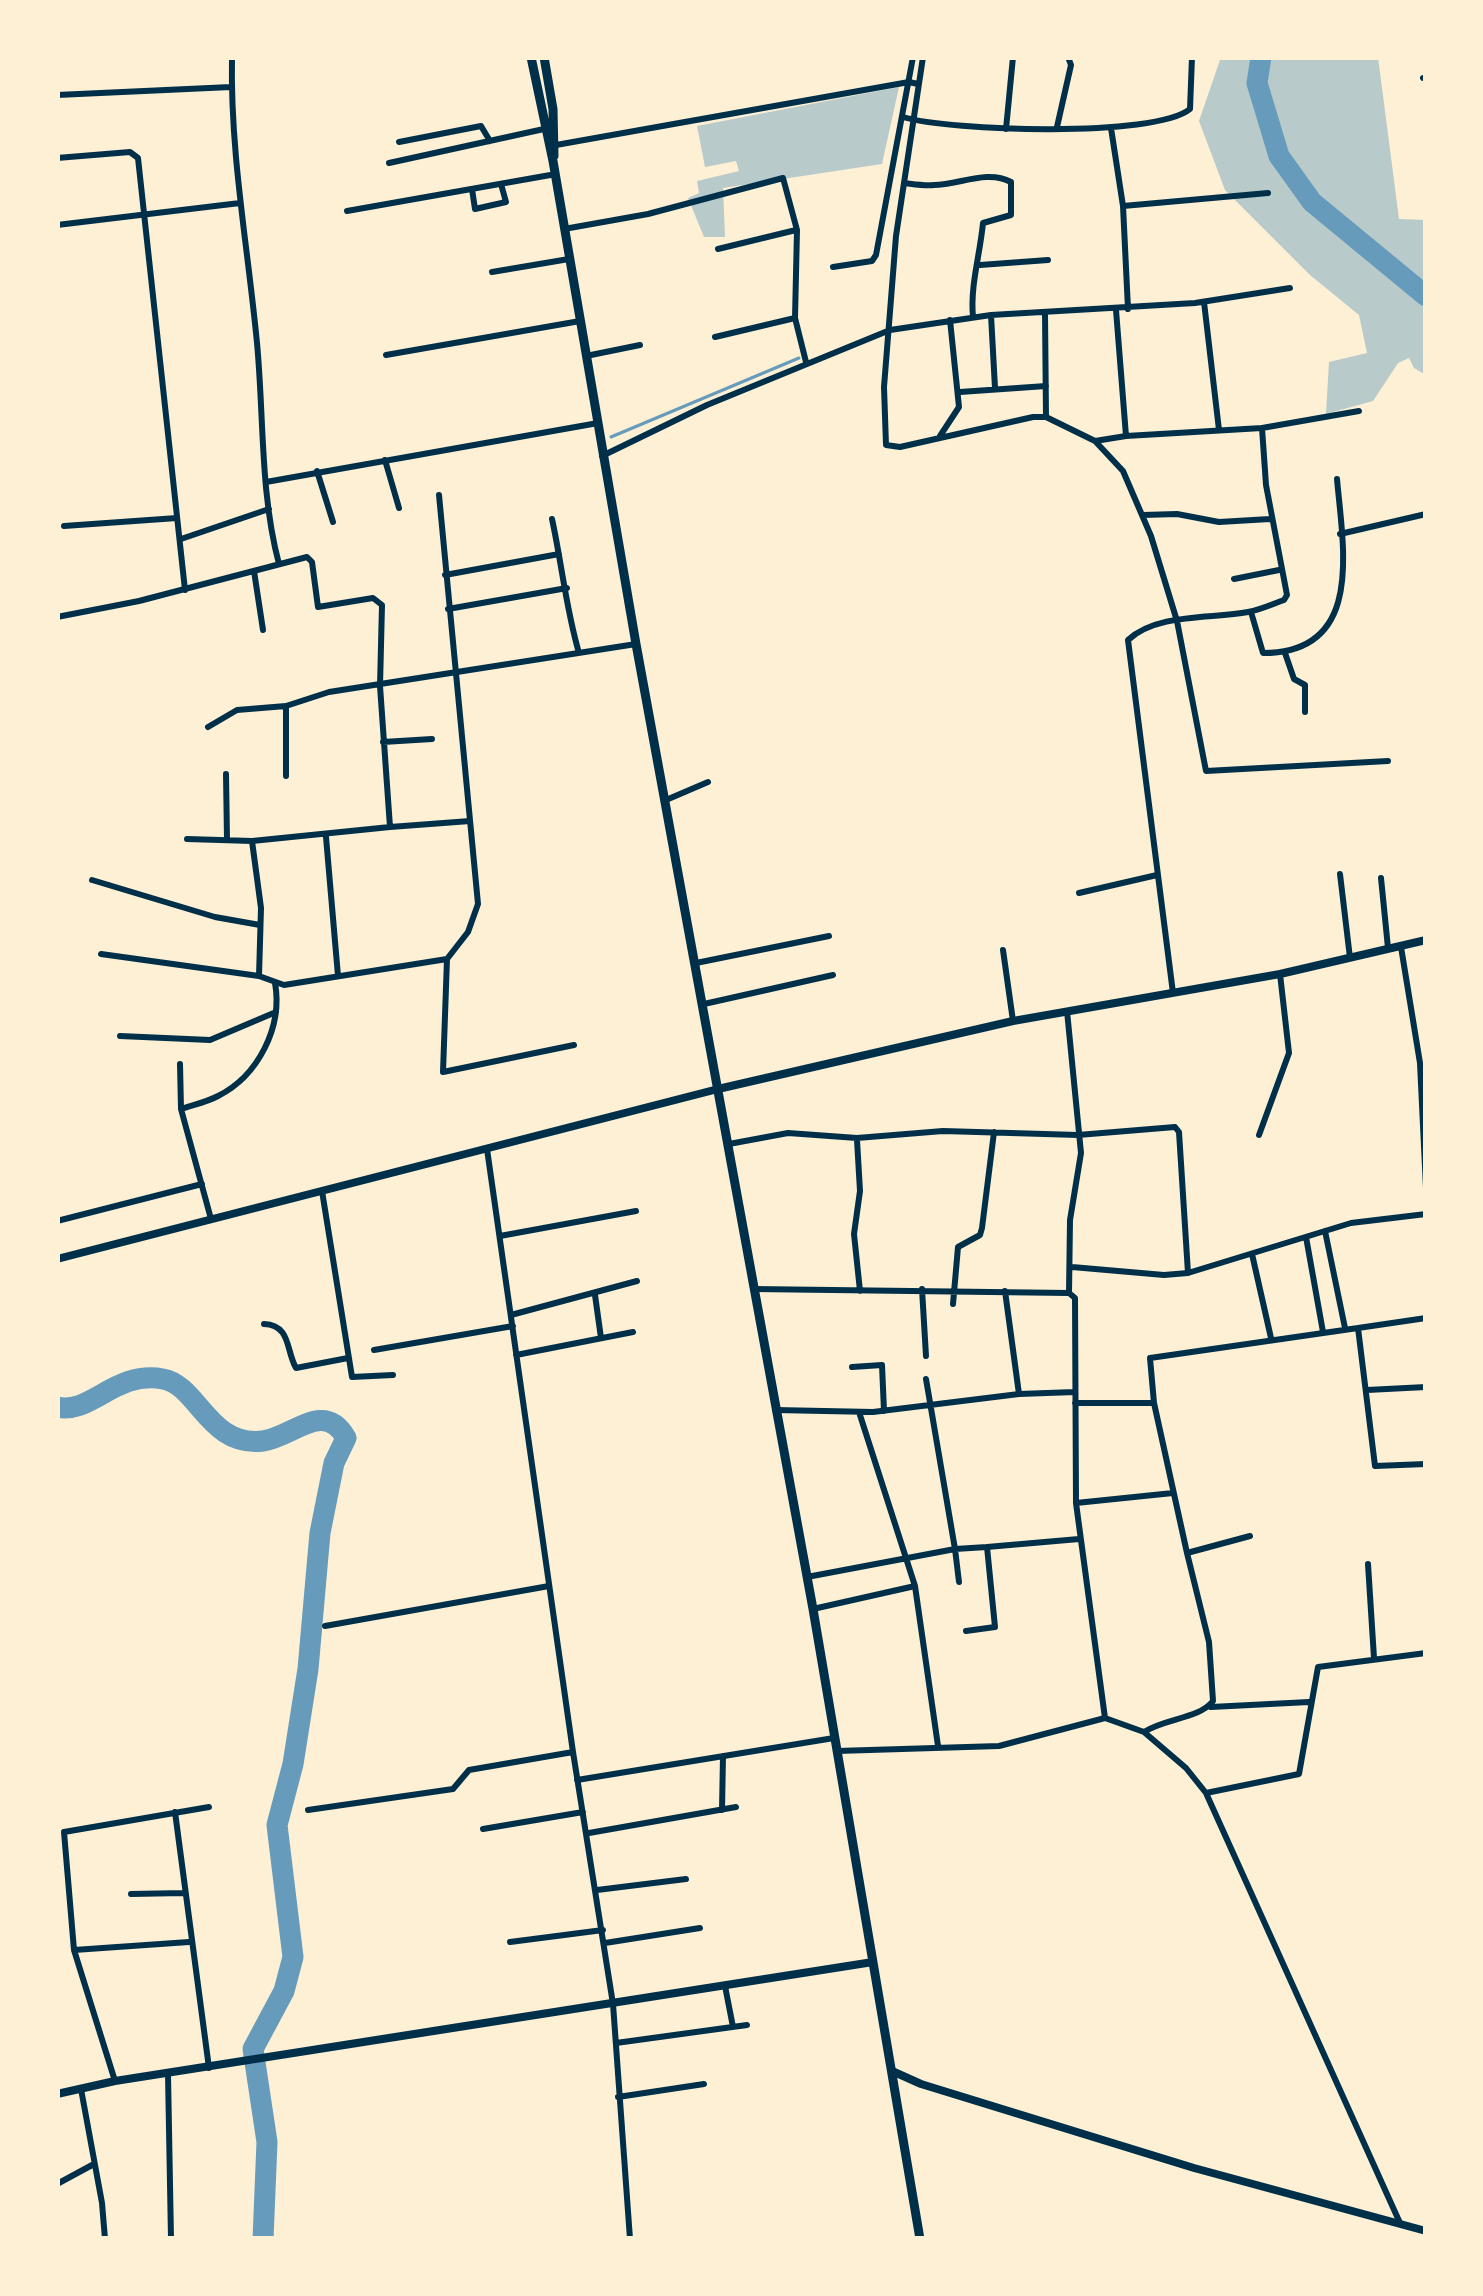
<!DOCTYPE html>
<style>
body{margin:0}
#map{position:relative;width:1483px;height:2296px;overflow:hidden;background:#fdf0d5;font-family:Roboto,sans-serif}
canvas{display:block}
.frame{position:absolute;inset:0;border:60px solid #fdf0d5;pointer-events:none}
</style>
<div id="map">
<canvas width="1483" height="2296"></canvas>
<div class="frame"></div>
</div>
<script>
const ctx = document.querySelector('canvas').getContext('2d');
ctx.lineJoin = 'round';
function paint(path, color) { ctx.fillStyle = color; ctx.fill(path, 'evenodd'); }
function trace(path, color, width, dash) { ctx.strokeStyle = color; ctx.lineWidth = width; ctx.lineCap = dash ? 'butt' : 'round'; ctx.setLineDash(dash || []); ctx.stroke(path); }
const green = new Path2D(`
 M1221 57H1378L1399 219 1426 220V375L1414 368 1409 358 1398 363 1373 401 1326 414 1329 362 1367 353 1359 315 1310 275 1225 190 1199 121Z
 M899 87 882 164 723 188 725 237H704L688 198 699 193 697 181 739 171 736 161 705 167 697 126Z`);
const stream = new Path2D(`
 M611 437 799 358`);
const river = new Path2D(`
 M1261 57 1257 83 1279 156 1312 202 1426 296
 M57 1407C91 1415 115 1370 163 1379 198 1385 209 1448 263 1441 293 1437 324 1399 346 1438L334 1463 320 1533 308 1669 293 1764 277 1825 293 1957 284 1991 253 2049 267 2142 263 2239`);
const minor = new Path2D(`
 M232 57C230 153 248 248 257 343 264 417 260 493 279 564
 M923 57 896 236 884 387 886 445 900 447 1033 417H1046L1095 441 1123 471 1151 536 1177 621 1206 771 1388 761
 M1423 78 1426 77
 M57 95 231 87
 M903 117C949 131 1155 138 1190 109L1192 57
 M1057 127 1071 65 1068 57
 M1111 128 1123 206 1128 309
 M1006 129 1013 57
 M399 142 481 126 490 141
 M556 145 909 82 918 84
 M57 158 130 152 138 158 185 590
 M389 163 544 129
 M904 183C913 184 924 186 934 185 959 185 987 169 1011 182V215L983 223C980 255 970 286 973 317
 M472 189 475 209 506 202 501 184
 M1123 206 1268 193
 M347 211 556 174
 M57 225 240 203
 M564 229 648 214 783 178 797 230 795 318 806 362
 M718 249 796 230
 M980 265 1048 260
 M833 267 872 261 876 255 913 57
 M492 272 569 259
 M1204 302 1219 430
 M1116 310 1126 436 1262 428 1266 485 1287 595 1284 600C1273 604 1260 610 1248 612 1211 619 1157 613 1128 640L1173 993
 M1045 313 1046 417
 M991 315 995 388
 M715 337 795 318
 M386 355 580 321
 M586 356 640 345
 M960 392 1046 386
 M1262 428 1359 411
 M940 436 959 407 950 320
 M1095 441 1126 436
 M602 456 707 405 890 330 991 315 1195 303 1290 288
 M385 460 399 508
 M317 471 333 522
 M266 482 598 423
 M439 495 478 904 468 932 447 959 443 1072 574 1045
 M1143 515 1177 514 1219 522 1270 519
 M552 519C562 565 566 609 579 653
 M64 526 177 518
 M1340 534 1426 514
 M181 539 269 509
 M254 571 263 630
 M445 575 559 554
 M1234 579 1279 570
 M448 609 567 588
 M1251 612 1263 653C1365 653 1343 548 1337 479
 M57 617 139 601 307 557 312 562 318 607 373 598 382 605 380 686 390 827 252 841 187 839
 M1285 653 1294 679 1305 685V712
 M286 706V776
 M208 727 237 710 286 706 329 692 636 644
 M383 742 432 739
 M226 774 227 840
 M666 800 708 782
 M390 827 470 821
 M326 837 338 976
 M1340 874 1350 958
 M1381 878 1388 948
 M92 880 215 917 260 925
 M1079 893 1157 875
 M1401 947 1420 1063 1426 1188
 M1003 950 1013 1021
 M101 954 259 976 261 908 252 841
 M696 963 829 936
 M259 976 284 985 447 959
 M704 1004 833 975
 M1067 1011 1081 1153 1070 1220 1069 1293
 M120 1036 210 1040 276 1012
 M180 1064 181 1109
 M1259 1135 1289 1053 1280 974
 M857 1140 860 1191 854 1234 860 1291
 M729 1144 788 1133 857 1138 943 1131 1078 1135 1175 1127 1179 1132 1188 1273
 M487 1149 573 1752 613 2004 630 2239
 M322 1191 352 1377 393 1375
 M211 1219 181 1109C193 1105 207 1102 218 1096 258 1076 283 1027 275 983
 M57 1221 202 1184
 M1325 1231 1345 1328
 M500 1236 636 1211
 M1306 1237 1323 1332
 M1252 1254 1271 1338
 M1072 1267 1164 1275 1188 1273 1351 1223 1426 1214
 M753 1289 1069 1293 1075 1298 1076 1503 1105 1718
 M922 1289 926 1356
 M595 1295 601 1338
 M953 1304 958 1247 980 1235 982 1228 994 1132
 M511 1315 637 1281
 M264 1324C291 1325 286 1351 296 1368L348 1358
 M1358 1328 1426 1318
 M374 1350 513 1326
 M516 1355 633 1332
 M852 1367 882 1365 884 1411
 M1367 1390 1426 1387
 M1019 1394 1075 1392
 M1075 1403H1154
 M775 1410 873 1412 1019 1394 1005 1291
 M859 1412 915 1586 938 1746
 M1076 1503 1173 1493
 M1250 1536 1187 1553 1154 1403 1150 1358 1358 1328 1375 1466 1426 1464
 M987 1547 1079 1539
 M1368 1564 1374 1658
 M807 1577 955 1549 926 1379
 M959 1582 955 1549 987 1547 995 1627 966 1631
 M813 1609 915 1586
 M325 1626 549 1586
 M1211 1707 1309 1702
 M1144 1732C1165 1718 1199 1719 1213 1701L1209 1642 1187 1553
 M837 1751 999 1746 1105 1718 1144 1732 1186 1768 1206 1793 1400 2223
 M577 1780 834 1738
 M1206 1793 1299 1774 1318 1667 1426 1653
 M308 1810 453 1789 469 1770 573 1752
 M722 1810 723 1756
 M175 1812 209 2068
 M483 1829 583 1812
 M589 1833 736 1807
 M597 1890 686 1879
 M131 1894 184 1893
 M510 1942 603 1930
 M605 1943 700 1928
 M74 1950 189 1942
 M725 1986 733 2027
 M616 2043 747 2025
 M168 2074 171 2239
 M115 2081 74 1950 64 1832 209 1807
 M81 2089 102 2203 105 2239
 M618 2097 704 2084
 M57 2184 94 2164`);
const tertiary = new Path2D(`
 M57 1259 718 1089 1013 1021 1280 974 1426 940
 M892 2071 921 2084 1194 2168 1426 2231
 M57 2094 115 2081 873 1962`);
const primary = new Path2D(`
 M531 57 553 161 636 644 813 1609 920 2239
 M544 57 553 109 554 156`);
paint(green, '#b9caca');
trace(stream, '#669bbc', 3);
trace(river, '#669bbc', 21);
trace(minor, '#003049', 6);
trace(tertiary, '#003049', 8);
trace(primary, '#003049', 9);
</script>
